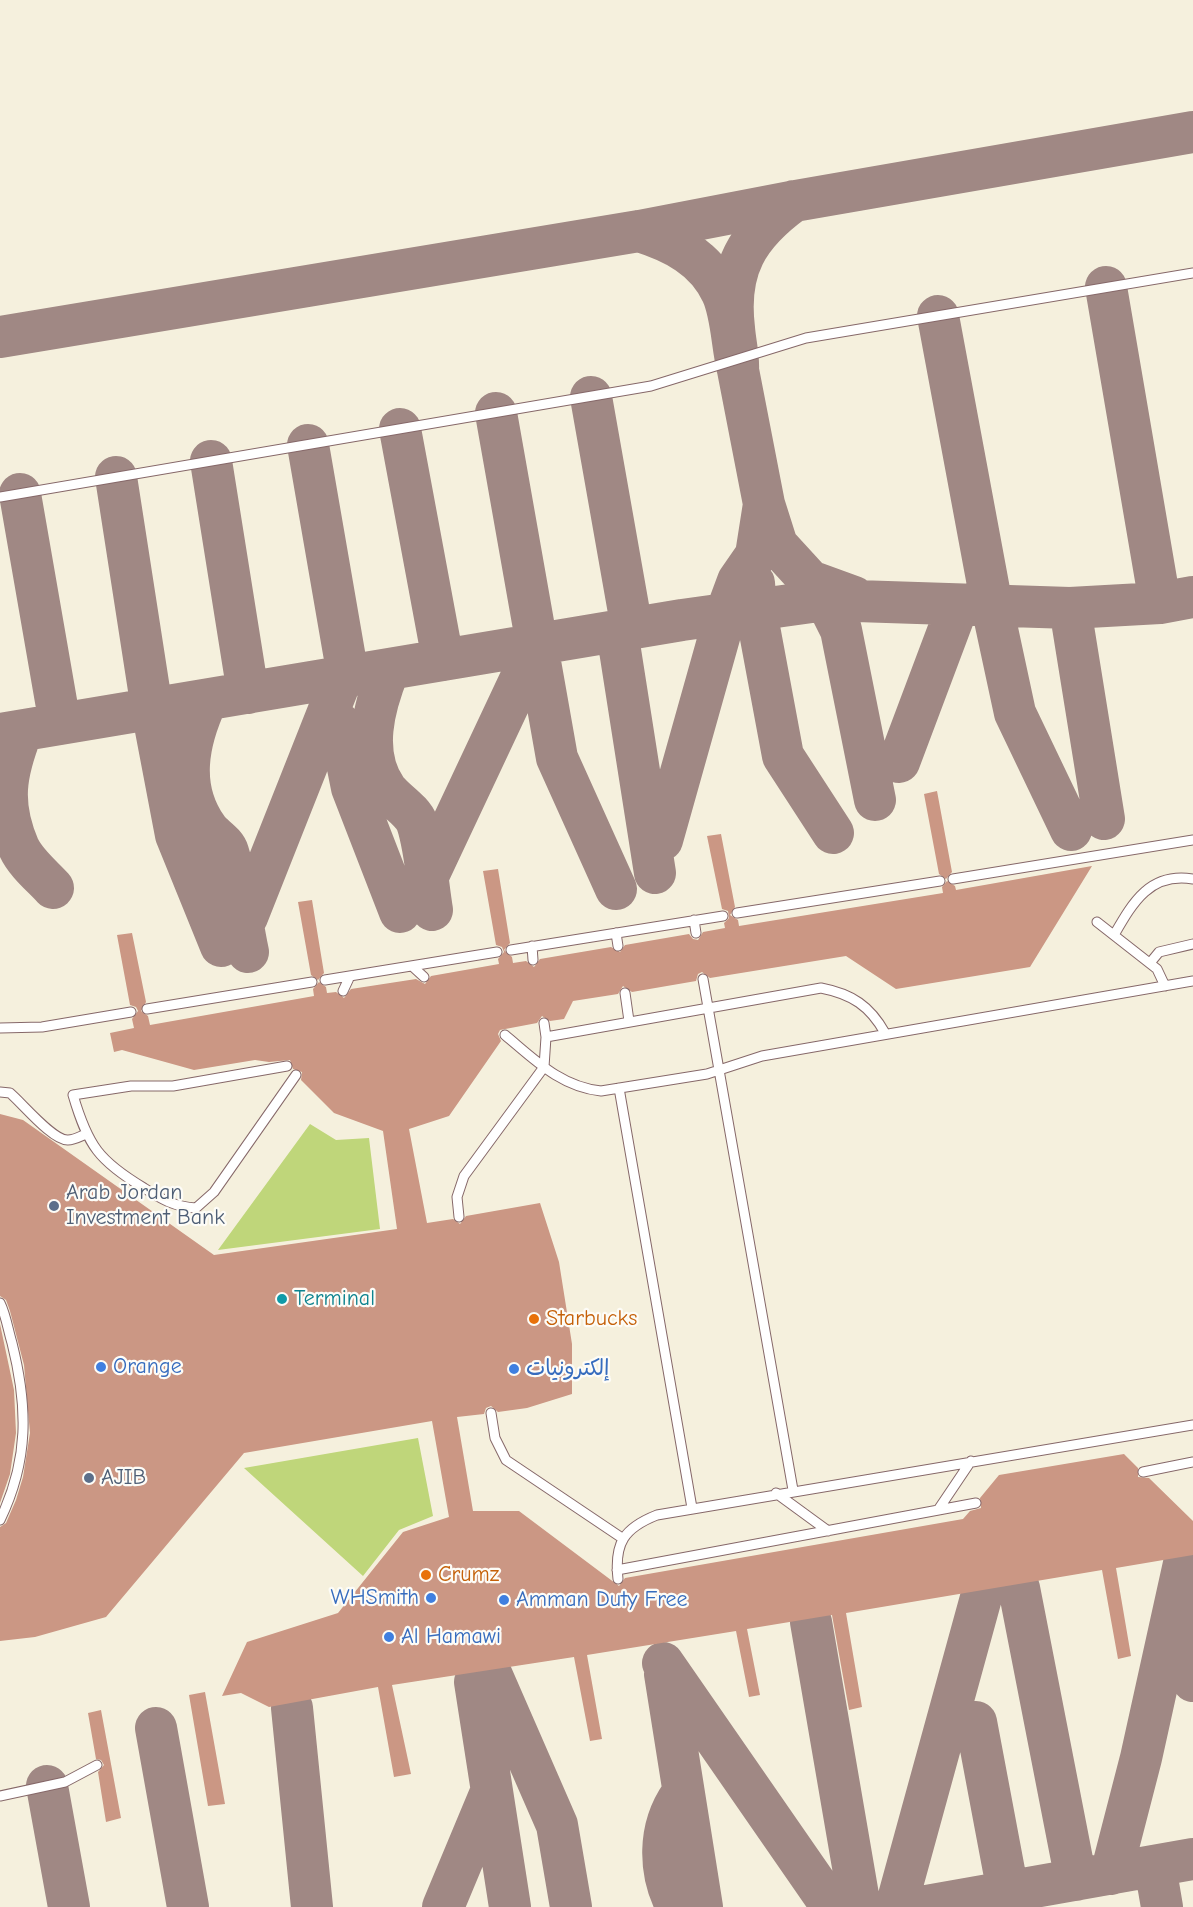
<!DOCTYPE html>
<meta charset="utf-8">
<style>
body{margin:0}
canvas{display:block;background:#f5f0dd}
</style>
<canvas width="1193" height="1907"></canvas>
<script>
const ctx = document.querySelector('canvas').getContext('2d');
ctx.lineJoin = 'round';
function paint(path, color) { ctx.fillStyle = color; ctx.fill(path, 'evenodd'); }
function trace(path, color, width, dash) { ctx.strokeStyle = color; ctx.lineWidth = width; ctx.lineCap = dash ? 'butt' : 'round'; ctx.setLineDash(dash || []); ctx.stroke(path); }
function drawText(font, color, halo, rows, align = 'center') {
  ctx.font = font + ' "Comic Neue","Playpen Sans Arabic",sans-serif'; ctx.lineWidth = 4.5; ctx.setLineDash([]); ctx.textBaseline = 'middle'; ctx.strokeStyle = halo; ctx.fillStyle = color; for (const [text, x, y, turn = 0] of rows) {
    ctx.save(); ctx.translate(x, y); ctx.rotate((+turn || 0) * Math.PI / 180); ctx.textAlign = isNaN(turn) ? turn : align; if (halo) ctx.strokeText(text, 0, 0); ctx.fillText(text, 0, 0); ctx.restore();
  }
}
const green = new Path2D(`
 M310 1124 336 1140 369 1138 380 1229 218 1250Z
 M418 1438 433 1516 399 1530 363 1576 244 1468Z`);
const taxiway = new Path2D(`
 M639 231C674 242 706 258 722 293 732 314 732 347 738 370 739 356 735 343 734 328 727 269 747 235 794 201
 M1106 287 1160 603
 M938 316 992 606 1015 713 1071 830
 M0 337 639 231 795 201 1193 132
 M738 370 764 504 777 545 810 581 854 597
 M591 397 632 629
 M496 413 557 758 616 889
 M400 429 443 660
 M308 445 348 676
 M211 461 248 693
 M116 477 152 709 176 835 221 946
 M20 494 60 724
 M810 581 826 600 841 630 875 800
 M754 583 756 611 783 756 833 833
 M1070 608 1104 819
 M617 631 655 873
 M389 669C374 706 361 753 386 789 395 801 412 810 417 823 425 846 428 886 432 910
 M207 700C188 741 178 787 207 828 212 836 225 842 228 852 238 884 241 920 248 952
 M339 723 352 788 400 912
 M22 731C5 774 0 804 19 848 26 863 42 876 53 888
 M0 734 682 620 826 600 1070 608 1160 603 1193 597
 M899 762 958 605
 M662 840 725 616 738 581 756 555 764 504
 M427 878 537 644
 M247 917 342 677
 M1019 1588 1076 1880
 M1183 1614 1193 1681
 M811 1622 860 1907
 M663 1663 832 1907
 M665 1674 702 1907
 M492 1676 557 1825 571 1907
 M475 1682 510 1907
 M292 1708 312 1907
 M976 1722 1008 1892
 M156 1728 188 1907
 M47 1786 69 1907
 M1155 1866 1162 1907
 M1111 1874 1141 1758 1185 1559
 M443 1907 491 1792
 M677 1907C658 1872 658 1828 681 1795
 M896 1907 982 1594
 M921 1907 1193 1859`);
const building = new Path2D(`
 M937 791 952 872 946 879 939 874 924 794Z
 M721 834 735 907 730 915 738 920 739 926 943 893 942 887 947 881 955 886 956 890 1092 866 1030 967 896 989 846 956 710 978 702 972 698 974 696 981 632 992 623 986 618 994 573 1001 564 1019 550 1021 542 1016 537 1023 500 1030 498 1034 501 1041 449 1116 409 1129 427 1223 453 1219 460 1224 466 1216 540 1203 559 1262 572 1344V1394L527 1408 498 1412 491 1406 486 1408 484 1414 457 1417 473 1511H519L619 1586 625 1578 963 1519 970 1511 981 1508 980 1498 999 1475 1124 1454 1138 1468V1477L1149 1478 1193 1521V1555L1116 1568 1131 1656 1118 1659 1102 1570 846 1613 862 1707 849 1710 832 1615 747 1629 760 1695 749 1697 736 1631 587 1655 602 1739 590 1741 574 1657 392 1685 411 1774 394 1777 378 1687 269 1707 241 1693 222 1696 247 1642 338 1613 403 1532 449 1517 432 1421 244 1453 106 1617 35 1637 0 1641V1527L6 1523 16 1500 23 1477 30 1433 24 1365 10 1311 6 1300 0 1296V1114L23 1120 214 1255 397 1229 383 1131 334 1113 301 1080 302 1072 293 1069 290 1060 269 1062 255 1060 194 1070 122 1050 114 1052 110 1033 134 1028 132 1019 138 1011 136 1007 130 1005 117 935 132 933 146 1002 141 1011 148 1016 150 1025 314 996 313 989 319 982 326 987 327 993 336 992 344 998 351 989 416 979 425 984 431 976 499 964 498 959 504 952 502 947 496 945 483 871 498 869 510 943 504 950 512 957 513 963 526 961 534 967 540 959 611 947 620 952 625 945 689 934 693 939 698 940 703 932 725 928 724 923 729 918 728 911 722 909 707 836Z
 M312 900 324 973 318 980 311 975 298 902Z
 M0 1324 14 1390 16 1433 10 1474 0 1503Z
 M205 1692 225 1804 208 1806 189 1695Z
 M101 1710 121 1818 106 1822 98 1772 104 1765 101 1760 96 1759 88 1713Z`);
const lane = new Path2D(`
 M0 497 651 386 806 338 1193 273
 M953 879 1193 840
 M737 913 940 881
 M694 920 696 933
 M1097 922 1157 969 1165 986
 M616 933 618 946
 M1114 935C1133 902 1150 872 1193 879
 M532 946 533 960
 M511 950 723 916
 M1150 963 1159 952 1193 944
 M412 966 424 977
 M703 979 793 1490
 M325 980 497 952
 M343 991 350 976
 M625 993 629 1021
 M147 1009 312 982
 M0 1028 42 1027 131 1012
 M505 1035C535 1060 561 1087 601 1091L707 1074 762 1056 1193 981
 M546 1037 821 988C852 994 870 1006 885 1033
 M287 1066 173 1086H131L73 1095C88 1146 99 1161 144 1188 161 1199 175 1207 196 1208L214 1192 296 1075
 M619 1088 692 1508
 M0 1092 10 1093C22 1103 53 1141 68 1140 74 1140 81 1136 86 1134
 M459 1217 457 1197 464 1176 544 1067 546 1037 544 1023
 M0 1303C6 1315 8 1330 12 1343 28 1407 29 1460 0 1520
 M491 1413 495 1438 506 1460 622 1538
 M1143 1472 1193 1462
 M776 1493 828 1531
 M938 1510 971 1461
 M617 1570 976 1503
 M618 1579C614 1543 624 1528 657 1515L1193 1425
 M0 1796 65 1782 97 1765`);
const markers = [
 [54,1206,6,"#5c6f8a"],
 [282,1299,6,"#0f9aa8"],
 [534,1319,6,"#e8710a"],
 [101,1367,6,"#3f7fe0"],
 [514,1369,6,"#3f7fe0"],
 [89,1478,6,"#5c6f8a"],
 [426,1575,6,"#e8710a"],
 [431,1598,6,"#3f7fe0"],
 [504,1600,6,"#3f7fe0"],
 [389,1637,6,"#3f7fe0"]
];
const serviceNames = [
 ["Arab Jordan",66,1193],
 ["Investment Bank",66,1218],
 ["AJIB",101,1478]
];
const cultureNames = [
 ["Terminal",294,1299]
];
const foodNames = [
 ["Starbucks",546,1319],
 ["Crumz",438,1575]
];
const shopNames = [
 ["Orange",113,1367],
 ["إلكترونيات",526,1369],
 ["WHSmith",419,1598,"right"],
 ["Amman Duty Free",516,1600],
 ["Al Hamawi",401,1637]
];
paint(green, '#bfd67a');
trace(taxiway, '#a08884', 42);
paint(building, '#cb9784');
trace(lane, '#866869', 11);
trace(lane, '#fff', 9);
for (const [x, y, r, color] of markers) { const dot = new Path2D(); dot.arc(x, y, r, 0, 2 * Math.PI); ctx.fillStyle = color; ctx.fill(dot); trace(dot, '#fdfcf7', 2); }
drawText('22px', '#4e5e75', '#fdfcf7', serviceNames, 'left');
drawText('22px', '#0d838f', '#fdfcf7', cultureNames, 'left');
drawText('22px', '#c56008', '#fdfcf7', foodNames, 'left');
drawText('22px', '#366cbe', '#fdfcf7', shopNames, 'left');
</script>
